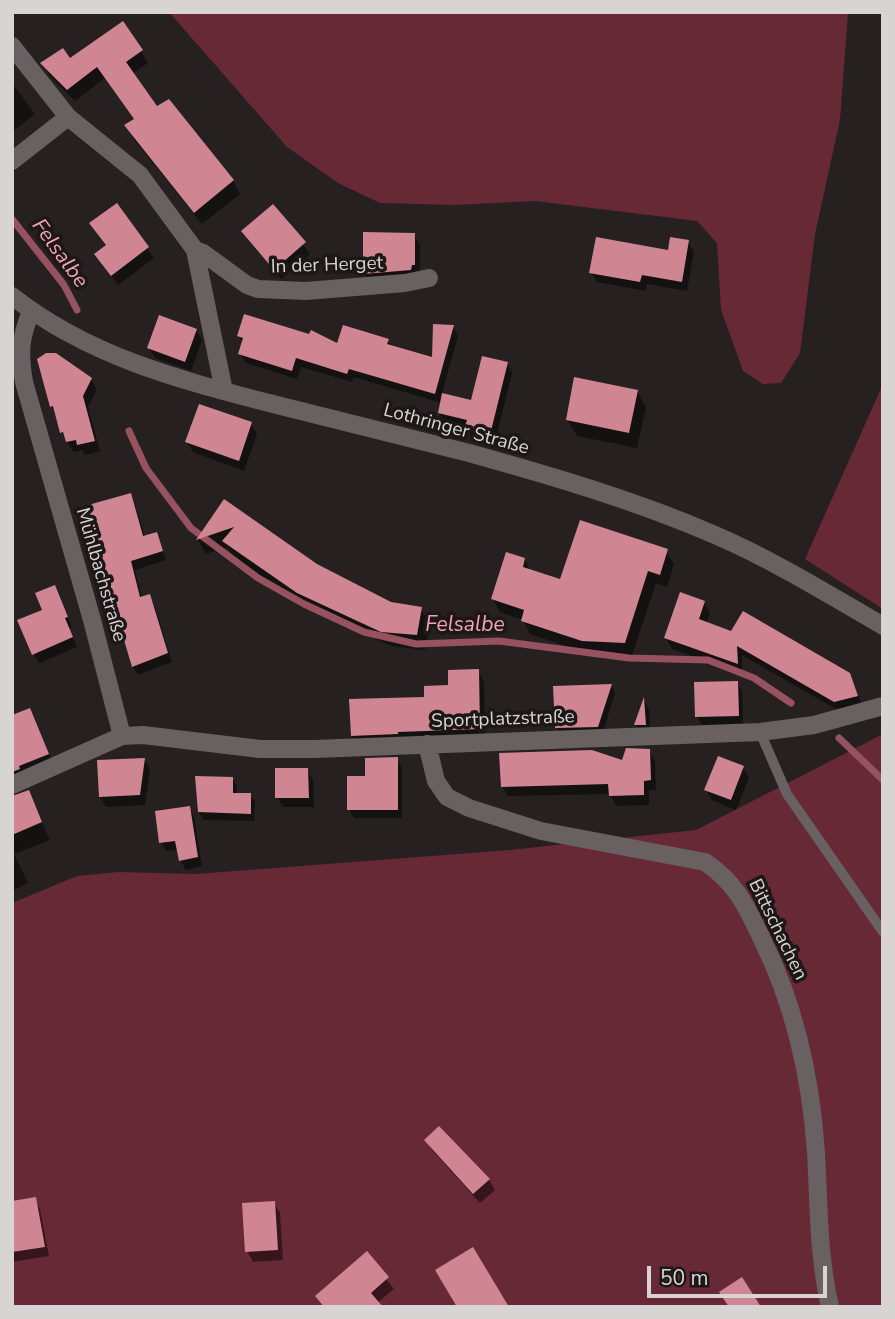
<!DOCTYPE html>
<meta charset="utf-8">
<style>
body{margin:0}
#map{position:relative;width:895px;height:1319px;overflow:hidden;background:#262021;font-family:"Nunito Sans",sans-serif}
canvas{display:block}
.frame{position:absolute;inset:0;border:14px solid #d8d4d4;pointer-events:none}
.scale{position:absolute;left:647px;top:1266px;width:180px;height:32px;box-sizing:border-box;border:4px solid #d8d4d4;border-top:0;padding-left:9px;font-size:21px;line-height:24px;white-space:nowrap;color:#d8d4d4;-webkit-text-stroke:5px #1d1718;paint-order:stroke}
</style>
<div id="map">
<canvas width="895" height="1319"></canvas>
<div class="frame"></div>
<div class="scale">50 m</div>
</div>
<script>
const ctx = document.querySelector('canvas').getContext('2d');
ctx.lineJoin = 'round';
function paint(path, color) { ctx.fillStyle = color; ctx.fill(path, 'evenodd'); }
function trace(path, color, width, dash) { ctx.strokeStyle = color; ctx.lineWidth = width; ctx.lineCap = dash ? 'butt' : 'round'; ctx.setLineDash(dash || []); ctx.stroke(path); }
function drawText(font, color, halo, rows, align = 'center') {
  ctx.font = font + ' "Nunito Sans",sans-serif'; ctx.lineWidth = 7; ctx.setLineDash([]); ctx.textBaseline = 'middle'; ctx.strokeStyle = halo; ctx.fillStyle = color; for (const [text, x, y, turn = 0] of rows) {
    ctx.save(); ctx.translate(x, y); ctx.rotate((+turn || 0) * Math.PI / 180); ctx.textAlign = isNaN(turn) ? turn : align; if (halo) ctx.strokeText(text, 0, 0); ctx.fillText(text, 0, 0); ctx.restore();
  }
}
const green = new Path2D(`
 M169 12H848L840 120 815 234 800 353 781 383 763 384 743 371 721 310 717 243 697 221 535 201 454 205 380 203 338 183 287 147Z
 M883 384V609L805 559Z
 M883 734V1307H12V903L77 876 118 872 196 874 510 850 696 830Z`);
const shadow = new Path2D(`
 M141 51 148 63 132 74 156 108 168 101 233 181 240 194 202 224 133 138 126 126 135 121 105 78 75 101 50 76 43 64Z
 M12 83 35 114 12 132Z
 M116 206 154 258 118 285 102 265Z
 M273 206 310 254 281 279 243 231Z
 M414 234 420 245V275L371 284 365 274Z
 M688 242 694 252 687 291 647 284 646 291 597 282 591 272 670 252Z
 M453 327 458 336 442 393 472 402 507 364 512 373 495 443 471 437 467 427 445 422 439 413 442 403 354 377 352 382 301 367 297 379 246 363 240 354 243 344 239 336 339 345 388 341 392 347 434 360Z
 M196 330 202 340 191 371 155 358 149 348Z
 M91 379 97 390 88 407 100 451 85 455 82 450 73 452 62 432 57 416 52 406Z
 M637 391 646 407 637 448 577 436 568 420Z
 M251 424 257 434 244 471 193 452 187 442Z
 M131 495 135 504 145 537 156 534 166 560 135 570 142 598 149 596 154 604 172 662 138 675 133 667 112 595 110 596 105 587Z
 M224 502 316 566 391 604 421 609 430 624 425 650 391 646 307 607 233 556 227 547 206 554 198 540Z
 M666 551 674 564 667 587 656 583 632 655 591 654 530 634 523 620 500 612 493 599 524 559 531 571 561 581Z
 M59 596 72 627 69 628 77 647 39 663 34 654 45 611Z
 M704 603 710 613 706 624 849 675 863 706 841 712 742 655V673L672 649 666 638Z
 M478 671 484 681 485 739 358 746 352 736Z
 M737 682 742 691 743 725 702 726 697 717Z
 M611 685 615 693 602 735 562 736 557 728Z
 M644 701 649 709 651 735H641L636 725Z
 M29 710 57 771 12 795V717Z
 M649 751 655 761 656 790H649V805L616 806 610 794 508 796 502 786 623 762Z
 M144 759 150 769 145 805 106 807 100 797Z
 M397 759 402 768V818H354L349 809Z
 M743 768 749 778 736 810 712 800 706 790Z
 M307 770 313 780 314 807H283L277 797Z
 M232 778 237 786V794L250 795 255 802 254 821 204 820 199 812Z
 M28 792 50 840 14 854 28 883 12 891V797Z
 M189 808 194 817 202 866 186 870 181 861 178 850 166 851 161 842Z
 M426 1140 489 1180 495 1190 480 1203 432 1150Z
 M35 1199 40 1209 49 1256 12 1262V1203Z
 M274 1203 280 1213 283 1260 253 1262 247 1251Z
 M366 1254 394 1289 377 1303 381 1307H323L317 1297Z`);
const stream = new Path2D(`
 M12 219 64 285 77 310
 M129 431 146 468 191 528 258 578 304 604 364 632 416 644 499 641 629 658 708 660 754 678 791 703
 M839 738 883 780`);
const building = new Path2D(`
 M123 21 143 50 126 62 157 106 169 99 234 180 194 213 124 125 134 119 97 67 67 90 40 63 63 48 70 58Z
 M117 203 149 247 111 276 94 254 106 245 89 223Z
 M273 204 306 242 274 270 241 231Z
 M363 232 415 233V265H412L411 270 363 274Z
 M596 237 668 250 670 237 689 240 682 282 642 275 640 282 589 273Z
 M244 314 309 334 311 330 337 343 343 325 389 339 387 344 432 357 433 324 454 325 435 394 349 369 347 374 296 358 292 371 238 354 243 338 237 336Z
 M159 315 197 329 185 362 147 348Z
 M46 353H56L92 378 83 396 95 441 77 445 76 440 66 442 63 432 60 433 53 406 50 407 37 359Z
 M482 356 508 362 490 435 464 429 467 420 438 413 442 393 471 400Z
 M574 377 638 390 629 433 566 420Z
 M199 404 252 422 239 461 185 442Z
 M131 493 143 536 157 532 163 551 131 561 140 597 150 594 168 653 132 667 108 586 103 588 81 507Z
 M224 499 317 564 391 602 422 607 417 635 381 632 297 593 222 541 234 527 196 540Z
 M580 520 668 549 660 575 648 571 625 643 582 641 521 621 524 610 491 599 506 552 525 558 523 567 560 579Z
 M55 585 68 617 65 618 73 637 32 655 17 620 42 610 35 593Z
 M680 592 705 601 699 619 731 631 743 611 850 673 858 696 834 702 737 646 738 664 664 638Z
 M479 669 480 729 398 732V734L351 736 349 699 424 697V686L448 685V670Z
 M738 681 739 716 695 717 694 682Z
 M612 684 598 727 555 728 553 686Z
 M644 697 646 725H634Z
 M30 708 49 754 19 766 20 769 12 772V715Z
 M626 748 650 749 651 780 644 781V795L609 796 608 784 501 787 499 753 592 750 622 760Z
 M718 756 744 766 731 800 704 790Z
 M398 757V810H347V776H365V758Z
 M145 758 140 795 99 797 97 760Z
 M275 768H308L309 798H275Z
 M195 776 233 777V793H251V814L198 812Z
 M29 790 42 822 12 835V796Z
 M190 806 198 857 179 861 175 841 159 843 155 811Z
 M439 1126 490 1179 473 1194 424 1140Z
 M36 1197 45 1247 12 1252V1201Z
 M275 1201 278 1250 245 1252 242 1203Z
 M473 1247 509 1307H457L435 1270Z
 M367 1251 389 1277 371 1293 383 1307H324L315 1296Z
 M742 1277 761 1307H729L719 1292Z`);
const lane = new Path2D(`
 M760 732 787 794 883 932`);
const street = new Path2D(`
 M12 46 68 117 140 175 195 250 224 391
 M12 161 68 117
 M195 250 203 253 247 285 258 289 306 291 405 283 429 278
 M31 311C20 339 19 352 24 382L92 620 122 736
 M427 744 436 781 447 797 469 808 541 831 705 862C736 883 745 904 761 937 795 1005 811 1077 816 1153 819 1205 818 1255 830 1307
 M12 785 122 736 143 735 260 749H314L760 732 814 725 883 706`);
const secondary = new Path2D(`
 M12 296C88 356 177 379 269 403 336 420 403 436 469 453 552 476 637 501 715 535 773 560 828 594 883 626`);
const streetNames = [
 ["In der Herget",327,266,-2],
 ["Lothringer Straße",456,430,15],
 ["Mühlbachstraße",100,575,74],
 ["Sportplatzstraße",503,720,-2],
 ["Bittschachen",777,930,64]
];
const waterNames = [
 ["Felsalbe",59,254,54],
 ["Felsalbe",465,626]
];
paint(green, '#682937');
paint(shadow, '#0007');
trace(stream, '#96525e', 7);
paint(building, '#d08692');
trace(lane, '#686061', 10);
trace(street, '#686061', 18);
trace(secondary, '#686061', 18);
drawText('19px', '#d8d4d4', '#1d1718', streetNames);
drawText('italic 21px', '#f5a4b2', '#1d1718', waterNames);
</script>
